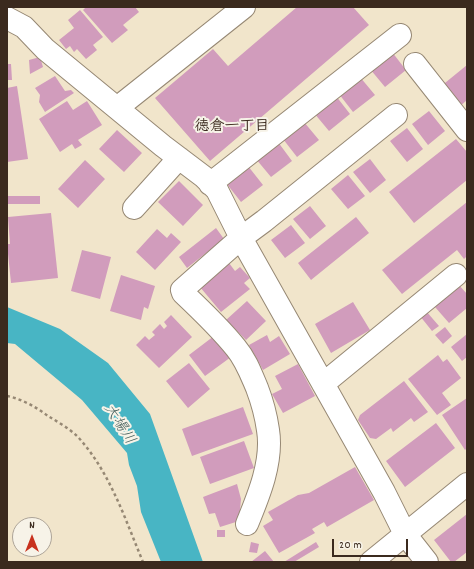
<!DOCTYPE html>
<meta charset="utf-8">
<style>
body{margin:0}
#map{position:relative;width:474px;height:569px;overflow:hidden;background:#f1e5cb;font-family:Dekko,sans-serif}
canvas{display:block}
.frame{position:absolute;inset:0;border:8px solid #3b2a1e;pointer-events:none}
.north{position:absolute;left:12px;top:517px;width:40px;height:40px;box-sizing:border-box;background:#f7f3e8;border:1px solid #aca397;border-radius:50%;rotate:0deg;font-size:11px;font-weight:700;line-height:16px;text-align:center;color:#3b2a1e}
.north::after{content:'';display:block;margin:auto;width:14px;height:18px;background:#c8321e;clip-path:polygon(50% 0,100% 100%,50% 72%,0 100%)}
.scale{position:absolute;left:332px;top:539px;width:76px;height:18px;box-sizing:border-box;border:2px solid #3b2a1e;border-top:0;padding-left:5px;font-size:12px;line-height:14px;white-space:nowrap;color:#3b2a1e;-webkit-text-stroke:3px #f7f3e8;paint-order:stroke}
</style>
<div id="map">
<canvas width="474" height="569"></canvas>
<div class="frame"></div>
<div class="north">N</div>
<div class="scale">20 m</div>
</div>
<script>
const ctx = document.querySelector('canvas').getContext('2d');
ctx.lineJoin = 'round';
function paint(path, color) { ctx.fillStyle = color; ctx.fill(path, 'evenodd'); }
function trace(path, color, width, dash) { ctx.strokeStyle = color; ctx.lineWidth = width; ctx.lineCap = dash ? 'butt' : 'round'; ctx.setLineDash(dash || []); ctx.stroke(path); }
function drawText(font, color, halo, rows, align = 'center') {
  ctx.font = font + ' Dekko,"Klee One",sans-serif'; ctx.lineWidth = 4; ctx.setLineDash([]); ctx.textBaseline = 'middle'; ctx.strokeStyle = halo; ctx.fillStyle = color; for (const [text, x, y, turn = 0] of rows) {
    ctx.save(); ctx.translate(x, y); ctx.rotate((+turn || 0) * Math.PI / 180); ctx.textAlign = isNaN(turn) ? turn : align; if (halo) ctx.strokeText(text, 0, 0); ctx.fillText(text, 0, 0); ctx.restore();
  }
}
const water = new Path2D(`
 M7 307 60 329 108 363 150 414 203 562H161L141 512 137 486 129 465 127 453 82 400 15 344 7 343Z`);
const building = new Path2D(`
 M86 7H135L139 12 123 25 128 30 112 43 83 10Z
 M297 7H353L369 25 210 161 155 98 213 49 228 66Z
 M80 10 103 37 93 45 97 50 86 59 77 49 74 52 70 46 66 49 59 40 74 28 68 20Z
 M392 52 406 70 385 87 370 69Z
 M40 57 43 67 30 74 29 60Z
 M7 64H11L12 80H7Z
 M467 65V100L458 108 440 87Z
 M55 76 65 91 71 90 74 93 45 112 39 102 40 95 35 88Z
 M360 77 375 95 353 112 339 94Z
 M17 86 28 159 7 162V88Z
 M336 96 350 114 329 131 314 113Z
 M67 101 73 110 87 101 102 125 78 140 82 145 75 149 72 144 60 152 39 119Z
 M429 111 445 131 428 145 412 124Z
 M304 122 319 140 297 157 283 139Z
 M407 128 423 149 407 162 390 141Z
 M117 130 142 153 124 172 99 149Z
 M456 139 467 152V180L414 223 389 192Z
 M278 142 292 161 271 177 256 159Z
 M370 159 386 180 370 193 353 172Z
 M85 160 105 179 78 208 58 189Z
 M248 166 263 185 241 202 226 183Z
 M348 175 365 196 348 209 331 189Z
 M179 181 203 205 183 226 158 202Z
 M7 196H40V204H7Z
 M467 202V256L464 259 457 250 402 294 382 270Z
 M310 206 326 226 310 239 293 219Z
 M51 213 58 278 11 283 7 244H10L8 217Z
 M356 217 369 233 311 280 298 263Z
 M291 225 305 243 285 258 271 240Z
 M216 228 224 239 187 268 179 257Z
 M157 229 167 238 171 233 181 242 155 270 136 252Z
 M82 250 111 257 100 299 71 291Z
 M229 263 235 271 240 267 250 278 244 283 250 289 221 312 200 287Z
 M121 275 155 286 148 309 144 307 141 320 110 311Z
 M459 285 467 294V308L449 323 435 307Z
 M247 301 266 321 246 340 226 320Z
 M353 302 370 330 331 353 315 324Z
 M426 311 439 326 432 331 420 316Z
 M171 315 192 337 159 368 136 345 145 336 149 340 155 335 152 332 160 324 164 329 167 326 164 322Z
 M445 327 452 336 443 344 435 335Z
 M467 334V357L462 361 451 347Z
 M267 335 270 342 279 336 290 354 263 370 249 345Z
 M214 336 231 357 205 376 189 355Z
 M438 355 443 362 447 359 461 378 442 393 451 405 437 415 408 379Z
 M189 363 210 389 188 408 166 381Z
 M298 364 315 396 283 413 272 394 282 389 275 376Z
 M404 381 428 412 414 422 411 418 393 432 391 428 376 439 370 438 358 420 360 415Z
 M467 398V448L465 450 442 415Z
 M243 407 253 434 192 456 182 429Z
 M436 423 455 448 405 487 386 461Z
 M244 441 254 468 210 484 200 457Z
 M355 467 374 500 327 527 324 522 312 529 315 533 279 553 263 526 273 520 268 512 298 495 309 493Z
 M237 484 241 499 239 521 220 527 215 513 209 514 203 497Z
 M467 514V552L454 562H451L434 540Z
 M217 530H225V537H217Z
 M251 542 259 544 257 553 249 552Z
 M316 542 319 547 294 562H284Z
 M265 551 274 562H251Z`);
const path = new Path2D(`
 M7 396C22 399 36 407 48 416 58 422 70 429 78 437 110 472 125 519 143 562`);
const minor = new Path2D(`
 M7 18 24 27 45 49 163 146 204 177 217 190 241 238 384 492 405 534 427 562
 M415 64 467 130
 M117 108 244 7
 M210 184 400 35
 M134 208 179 158
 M323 384 456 275
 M247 524C259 495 273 461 268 430 266 416 262 401 257 388 251 374 246 360 236 348 220 328 201 310 183 293L182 290 241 238 264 221 396 115
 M371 562 467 484`);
const neighbourhoodNames = [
 ["徳倉一丁目",232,128]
];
const waterNames = [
 ["大場川",118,425,57]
];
paint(water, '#48b5c4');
paint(building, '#d19cbc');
trace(minor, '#968874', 24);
trace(path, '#968874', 2.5, [3, 3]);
trace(minor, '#fff', 22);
drawText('bold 15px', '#3b2a1e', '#f7f3e8', neighbourhoodNames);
drawText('italic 15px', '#405b58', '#f7f3e8', waterNames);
</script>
